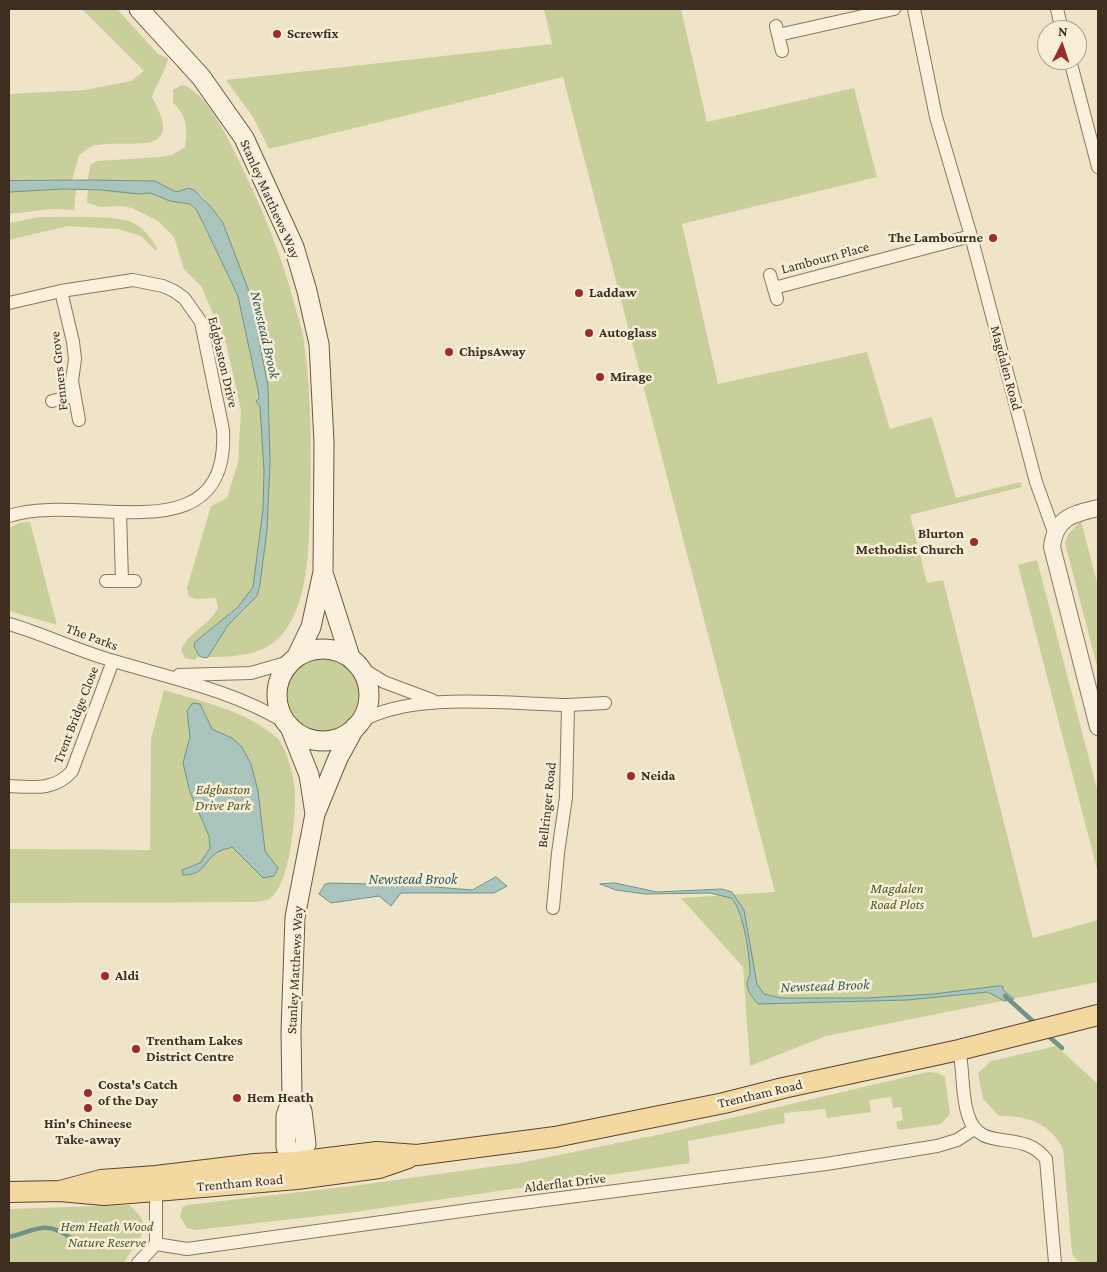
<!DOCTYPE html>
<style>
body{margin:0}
#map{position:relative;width:1107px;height:1272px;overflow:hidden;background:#f0e4c8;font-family:"Crimson Pro",serif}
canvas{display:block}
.frame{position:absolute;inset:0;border:10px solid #3d2e20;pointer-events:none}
.north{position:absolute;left:1037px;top:20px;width:50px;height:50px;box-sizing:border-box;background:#f7eed8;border:1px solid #ada18e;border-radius:50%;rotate:4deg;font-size:14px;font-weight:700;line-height:20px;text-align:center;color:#3d2e20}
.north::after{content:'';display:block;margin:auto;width:18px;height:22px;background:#9e2a2b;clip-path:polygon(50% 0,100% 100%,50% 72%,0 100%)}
</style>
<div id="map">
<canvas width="1107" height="1272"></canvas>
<div class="frame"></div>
<div class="north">N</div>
</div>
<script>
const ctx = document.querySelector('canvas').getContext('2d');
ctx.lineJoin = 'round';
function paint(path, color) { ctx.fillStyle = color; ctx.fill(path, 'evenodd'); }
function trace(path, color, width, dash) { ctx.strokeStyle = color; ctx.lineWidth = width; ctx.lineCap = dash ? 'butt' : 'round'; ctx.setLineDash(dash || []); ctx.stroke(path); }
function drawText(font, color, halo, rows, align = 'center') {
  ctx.font = font + ' "Crimson Pro",serif'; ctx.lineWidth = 5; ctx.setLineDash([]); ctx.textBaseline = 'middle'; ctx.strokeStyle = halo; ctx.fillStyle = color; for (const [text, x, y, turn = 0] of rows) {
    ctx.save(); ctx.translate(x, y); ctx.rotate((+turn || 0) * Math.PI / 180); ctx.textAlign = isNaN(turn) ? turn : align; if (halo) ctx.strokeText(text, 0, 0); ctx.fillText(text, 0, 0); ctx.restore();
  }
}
const green = new Path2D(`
 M82 9H117L158 54 168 58C168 65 155 88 152 97 187 159 131 139 96 145 90 146 84 152 79 155L72 180 9 181V94L85 90 131 81 144 71Z
 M544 9H681L707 122 854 88 877 177 682 224 718 384 867 352 890 429 932 417 956 498 1020 482 1022 487 910 515 927 583 943 580 1033 938 1098 920V982L826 1036 750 1066 743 967 681 898 775 892 563 77 269 149 253 117 226 80 552 44Z
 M182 85C203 89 225 132 234 151 259 201 281 252 295 306 298 318 303 330 304 342 312 398 311 456 310 512 308 551 309 599 284 632 266 656 235 657 208 657L228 625 247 607 262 569 270 462 268 387 223 223 202 196 189 188 176 192 155 181 88 180 90 165 97 161 161 157 172 155 185 147C188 130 187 115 173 103V90Z
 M63 189 76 190 74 210 51 209 9 214V192Z
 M88 190 150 193 170 201 190 204 196 209 238 296 258 390 257 404 260 407 264 471 263 509 253 587 238 607 195 642 194 646 199 656 194 660 185 658 181 650C190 630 207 628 218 608L216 598 196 599 189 597 187 588 211 506 227 498 238 462 241 410 226 343 201 286 184 269 174 237 158 221 132 208 120 206 102 207 87 203Z
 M40 217C63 217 108 215 129 221 143 226 150 237 157 248L156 251 141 236 118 229 68 226 9 240V223Z
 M1081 521 1098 586V670L1065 543 1069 533Z
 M30 522 57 625 9 611V528L19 523Z
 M1037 560 1098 793V873L1018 565Z
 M286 695a37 37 0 1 1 74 0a37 37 0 1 1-74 0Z
 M164 690C202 702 245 710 276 737 287 747 295 779 295 794 296 816 290 887 269 899 266 900 262 901 258 902L9 903V849L150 850 151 739Z
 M1056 1046 1098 1084V1263C1086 1263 1077 1265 1072 1253L1063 1149C1051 1123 1025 1115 999 1116L983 1099 978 1073 991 1061Z
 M928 1072 938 1073 945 1077 950 1114 941 1124 898 1130 896 1122 903 1120 901 1107 893 1108 891 1097 869 1100 871 1112 827 1118 825 1109 784 1113 785 1123 688 1141 690 1163 355 1212 196 1230 187 1228 180 1217 182 1208 187 1205 352 1186 519 1163 662 1134Z
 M129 1205C159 1229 136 1239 124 1263H9V1209Z`);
const water = new Path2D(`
 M88 180 155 181 176 192 189 188 194 190 211 207 223 223 250 294 268 386 270 462 267 530 260 584 257 596 228 625 208 657 205 658 199 656 194 646 195 642 238 607 253 587 263 509 264 471 260 407 256 401 259 398 258 390 238 296 206 229 196 209 190 204 170 201 150 193 139 194 101 190 63 189 9 192V181Z
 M193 703 200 704 212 729 232 738 242 747 251 764 258 791 265 851 278 868 274 876 263 878 232 847C228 849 223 849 220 851 203 859 207 875 183 875L182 870 200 863 210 848 209 836 190 792 183 763 190 737 187 711Z
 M496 877 507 886 494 893H401L391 906 379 896 331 903 319 894 325 884 331 883 411 885 472 890Z
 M615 883 657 892 722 889 732 892 744 910 757 984 764 994 781 998H866L934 994 997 986H1003V990L1014 999 1004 1001 988 992 907 1000 758 1004C754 999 747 992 747 984 747 980 750 977 750 973 750 955 743 909 731 898L710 893 645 894 616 890 600 884Z`);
const stream = new Path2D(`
 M1005 996 1036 1024
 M1047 1035 1062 1048
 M9 1237C37 1230 45 1220 71 1238`);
const minor = new Path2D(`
 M914 9 936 117 971 236 1036 482 1054 532
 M1057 9 1062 30
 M776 26 782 51
 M778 35 894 9
 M1070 60 1098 167
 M770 275 777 299
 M774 288 971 236
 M61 291 73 342 75 359 72 381 79 420
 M9 303 61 291 133 280 163 286 174 291 184 298 201 322 223 430C230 559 82 491 9 516
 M52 401 74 396
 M120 512 122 581
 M106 581H135
 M9 624C44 634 78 651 114 661 170 678 235 691 286 723
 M358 666 384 682 432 700
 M179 675 251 673 289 662
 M360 722C412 691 508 704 568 705
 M9 786C33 787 55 791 72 771L113 661
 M553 908 558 853 566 797 568 705 605 703
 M959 1050C964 1071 961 1095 968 1115 980 1155 1021 1127 1046 1159L1055 1263
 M156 1244 187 1249 483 1208 826 1164 937 1146 957 1140 974 1129
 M138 1263 156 1244V1191`);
const tertiary = new Path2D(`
 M1098 508C1072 514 1055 518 1052 547L1098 727`);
const secondary = new Path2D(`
 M139 9 201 77 244 138 294 247 307 291 319 344 324 442 323 572 311 627 297 656
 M324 576 350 657
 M277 695a46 46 0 1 1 92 0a46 46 0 1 1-92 0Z
 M290 727 309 775 315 814
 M292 1098 302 1111 306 1144 295 1162
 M296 1176 295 1162 286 1147V1116L292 1098 291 1031 295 917 315 814 338 758 355 727`);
const primary = new Path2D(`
 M60 1191 101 1180 156 1176 255 1164 295 1162 377 1152 417 1155 555 1137 724 1103 783 1088 959 1050 1098 1015
 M9 1192 60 1191 104 1195 156 1191 297 1179 379 1168 408 1158`);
const markers = [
 [277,34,5,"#9e2a2b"],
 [993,238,5,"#9e2a2b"],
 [579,293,5,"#9e2a2b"],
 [589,333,5,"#9e2a2b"],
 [449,352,5,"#9e2a2b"],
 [600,377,5,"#9e2a2b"],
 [974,542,5,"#9e2a2b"],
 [631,776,5,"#9e2a2b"],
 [105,976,5,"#9e2a2b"],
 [136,1049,5,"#9e2a2b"],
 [88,1093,5,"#9e2a2b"],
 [237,1098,5,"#9e2a2b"],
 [88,1108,5,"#9e2a2b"]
];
const poiNames = [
 ["Screwfix",287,34],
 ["The Lambourne",983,238,"right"],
 ["Laddaw",589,293],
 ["Autoglass",599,333],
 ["ChipsAway",459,352],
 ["Mirage",610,377],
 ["Blurton",964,534,"right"],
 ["Methodist Church",964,550,"right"],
 ["Neida",641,776],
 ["Aldi",115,976],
 ["Trentham Lakes",146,1041],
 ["District Centre",146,1057],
 ["Costa's Catch",98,1085],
 ["of the Day",98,1101],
 ["Hem Heath",247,1098],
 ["Hin's Chineese",88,1124,"center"],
 ["Take-away",88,1140,"center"]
];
const streetNames = [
 ["Stanley Matthews Way",270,199,66],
 ["Lambourn Place",825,258,-15],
 ["Edgbaston Drive",223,362,77],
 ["Magdalen Road",1006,368,75],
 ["Fenners Grove",59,371,-96],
 ["The Parks",92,637,20],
 ["Trent Bridge Close",76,715,-69],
 ["Bellringer Road",547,805,-84],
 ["Stanley Matthews Way",295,970,-87],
 ["Trentham Road",760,1094,-13],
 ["Trentham Road",240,1183,-5],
 ["Alderflat Drive",565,1183,-7]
];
const parkNames = [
 ["Edgbaston",223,790],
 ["Drive Park",223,806],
 ["Magdalen",897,889],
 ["Road Plots",897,905],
 ["Hem Heath Wood",107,1227],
 ["Nature Reserve",107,1243]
];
const waterNames = [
 ["Newstead Brook",265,335,77],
 ["Newstead Brook",413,879],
 ["Newstead Brook",825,986,-2]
];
paint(green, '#c9cf9b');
paint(water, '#a9c4bc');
trace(water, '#6f938a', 1);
trace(stream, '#6f938a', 4.5);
trace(minor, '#8d765c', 14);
trace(tertiary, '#8d765c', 18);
trace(secondary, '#6f573f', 21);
trace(primary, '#5b4430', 22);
trace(minor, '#faf1dc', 12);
trace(tertiary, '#faf1dc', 16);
trace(secondary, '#faf1dc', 19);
trace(primary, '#f3d9a0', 20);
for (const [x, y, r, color] of markers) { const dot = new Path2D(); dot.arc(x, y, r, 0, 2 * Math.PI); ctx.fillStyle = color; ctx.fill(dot); trace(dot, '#f7eed8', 2); }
drawText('bold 14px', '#3d2e20', '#f7eed8', poiNames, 'left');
drawText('14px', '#3d2e20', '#f7eed8', streetNames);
drawText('italic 14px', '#4d5a26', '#f7eed8', parkNames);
drawText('italic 15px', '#2f5d5a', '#f7eed8', waterNames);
</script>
